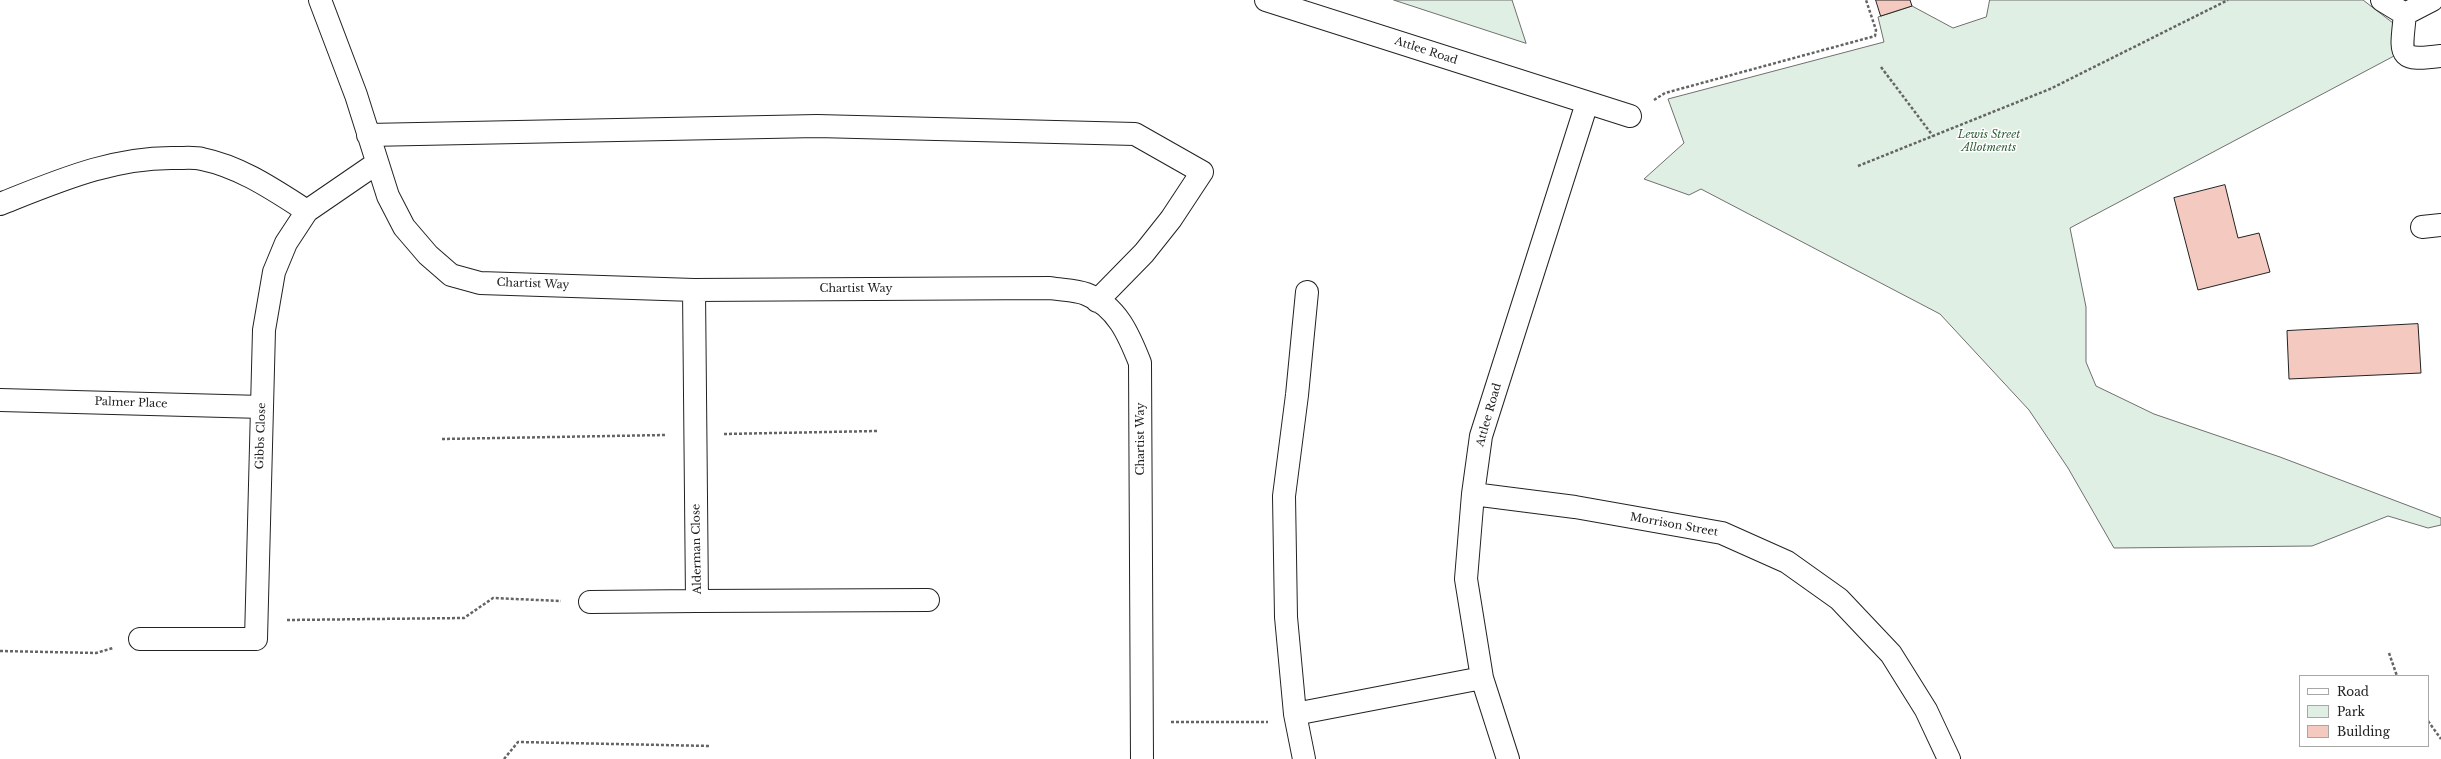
<!DOCTYPE html>
<style>
body{margin:0}
#map{position:relative;width:2441px;height:759px;overflow:hidden;background:#fff;font-family:"Libre Baskerville",serif}
canvas{display:block}
.legend{position:absolute;left:2299px;top:675px;width:130px;height:72px;box-sizing:border-box;background:#fff;border:1px solid #a7a7a7;margin:0;padding:5px 7px;list-style:none;font-size:12px;color:#222}
.legend li{display:flex;align-items:center;gap:8px;height:20px}
.legend b{width:20px;border:1px solid #a7a7a7}
</style>
<div id="map">
<canvas width="2441" height="759"></canvas>
<ul class="legend">
<li><b style="height:5px;background:#fff"></b>Road</li>
<li><b style="height:11px;background:#e0efe3"></b>Park</li>
<li><b style="height:11px;background:#f3c9c0"></b>Building</li>
</ul>
</div>
<script>
const ctx = document.querySelector('canvas').getContext('2d');
ctx.lineJoin = 'round';
function paint(path, color) { ctx.fillStyle = color; ctx.fill(path, 'evenodd'); }
function trace(path, color, width, dash) { ctx.strokeStyle = color; ctx.lineWidth = width; ctx.lineCap = dash ? 'butt' : 'round'; ctx.setLineDash(dash || []); ctx.stroke(path); }
function drawText(font, color, halo, rows, align = 'center') {
  ctx.font = font + ' "Libre Baskerville",serif'; ctx.lineWidth = 3; ctx.setLineDash([]); ctx.textBaseline = 'middle'; ctx.strokeStyle = halo; ctx.fillStyle = color; for (const [text, x, y, turn = 0] of rows) {
    ctx.save(); ctx.translate(x, y); ctx.rotate((+turn || 0) * Math.PI / 180); ctx.textAlign = isNaN(turn) ? turn : align; if (halo) ctx.strokeText(text, 0, 0); ctx.fillText(text, 0, 0); ctx.restore();
  }
}
const green = new Path2D(`
 M1394 0H1512L1526 43Z
 M1990 0H2363L2393 23 2394 56 2070 228 2086 307V362L2096 386 2154 414 2280 457 2441 518V525L2428 528 2388 516 2312 546 2114 548 2068 468 2029 410 1940 314 1701 189 1689 195 1644 179 1684 143 1668 99 1884 42 1878 17 1912 6 1953 28 1986 17Z`);
const building = new Path2D(`
 M1876 0H1910L1912 6 1881 16Z
 M2225 185 2238 238 2259 233 2270 272 2198 290 2174 198Z
 M2418 324 2421 373 2289 379 2287 331Z`);
const path = new Path2D(`
 M1881 67 1933 136
 M1654 100 1665 93 1875 36 1876 30 1866 0
 M1858 166 2050 89 2228 0
 M724 434 878 431
 M442 439 665 435
 M287 620 464 618 493 598 561 601
 M0 651 96 653 113 648
 M2389 653 2397 676
 M2428 721 2441 739
 M1171 722H1268
 M504 759 518 742 710 746`);
const minor = new Path2D(`
 M320 0 356 95 388 196 404 227 428 255 451 275 480 283 694 290 1050 288C1061 290 1076 290 1086 294 1117 306 1129 335 1140 363L1142 759
 M1266 0 1630 116
 M2382 0 2405 14
 M2405 14C2401 55 2396 62 2441 56
 M2405 14 2432 0
 M368 135 817 126 1135 134 1202 172 1171 219 1144 253 1097 301
 M0 204C58 181 115 156 178 158 185 158 194 157 202 159 241 167 274 190 307 211
 M2422 227 2441 225
 M694 290 697 601 928 600
 M1307 292 1297 395 1284 496 1286 617 1295 714 1482 678
 M0 400 262 407
 M1473 494 1575 507 1722 533 1787 562 1839 599 1891 654 1926 710 1949 759
 M590 602 697 601
 M140 639H256L264 330 274 272 286 243 307 211 377 163
 M1295 714 1304 759
 M1508 759 1482 678 1466 579 1473 494 1481 436 1587 103`);
const streetNames = [
 ["Attlee Road",1426,51,18],
 ["Chartist Way",533,284,2],
 ["Chartist Way",856,289],
 ["Palmer Place",131,403,2],
 ["Attlee Road",1489,415,-74],
 ["Gibbs Close",261,436,-88],
 ["Chartist Way",1141,439,-90],
 ["Morrison Street",1674,525,10],
 ["Alderman Close",697,549,-91]
];
const parkNames = [
 ["Lewis Street",1989,135],
 ["Allotments",1989,148]
];
paint(green, '#e0efe3');
trace(green, '#6f6f6f', 1);
paint(building, '#f3c9c0');
trace(building, '#222', 1);
trace(minor, '#222', 24);
trace(path, '#646464', 2.5, [3, 2]);
trace(minor, '#fff', 22);
drawText('11px', '#222', '#fff', streetNames);
drawText('italic 11px', '#2f5e38', '#fff', parkNames);
</script>
